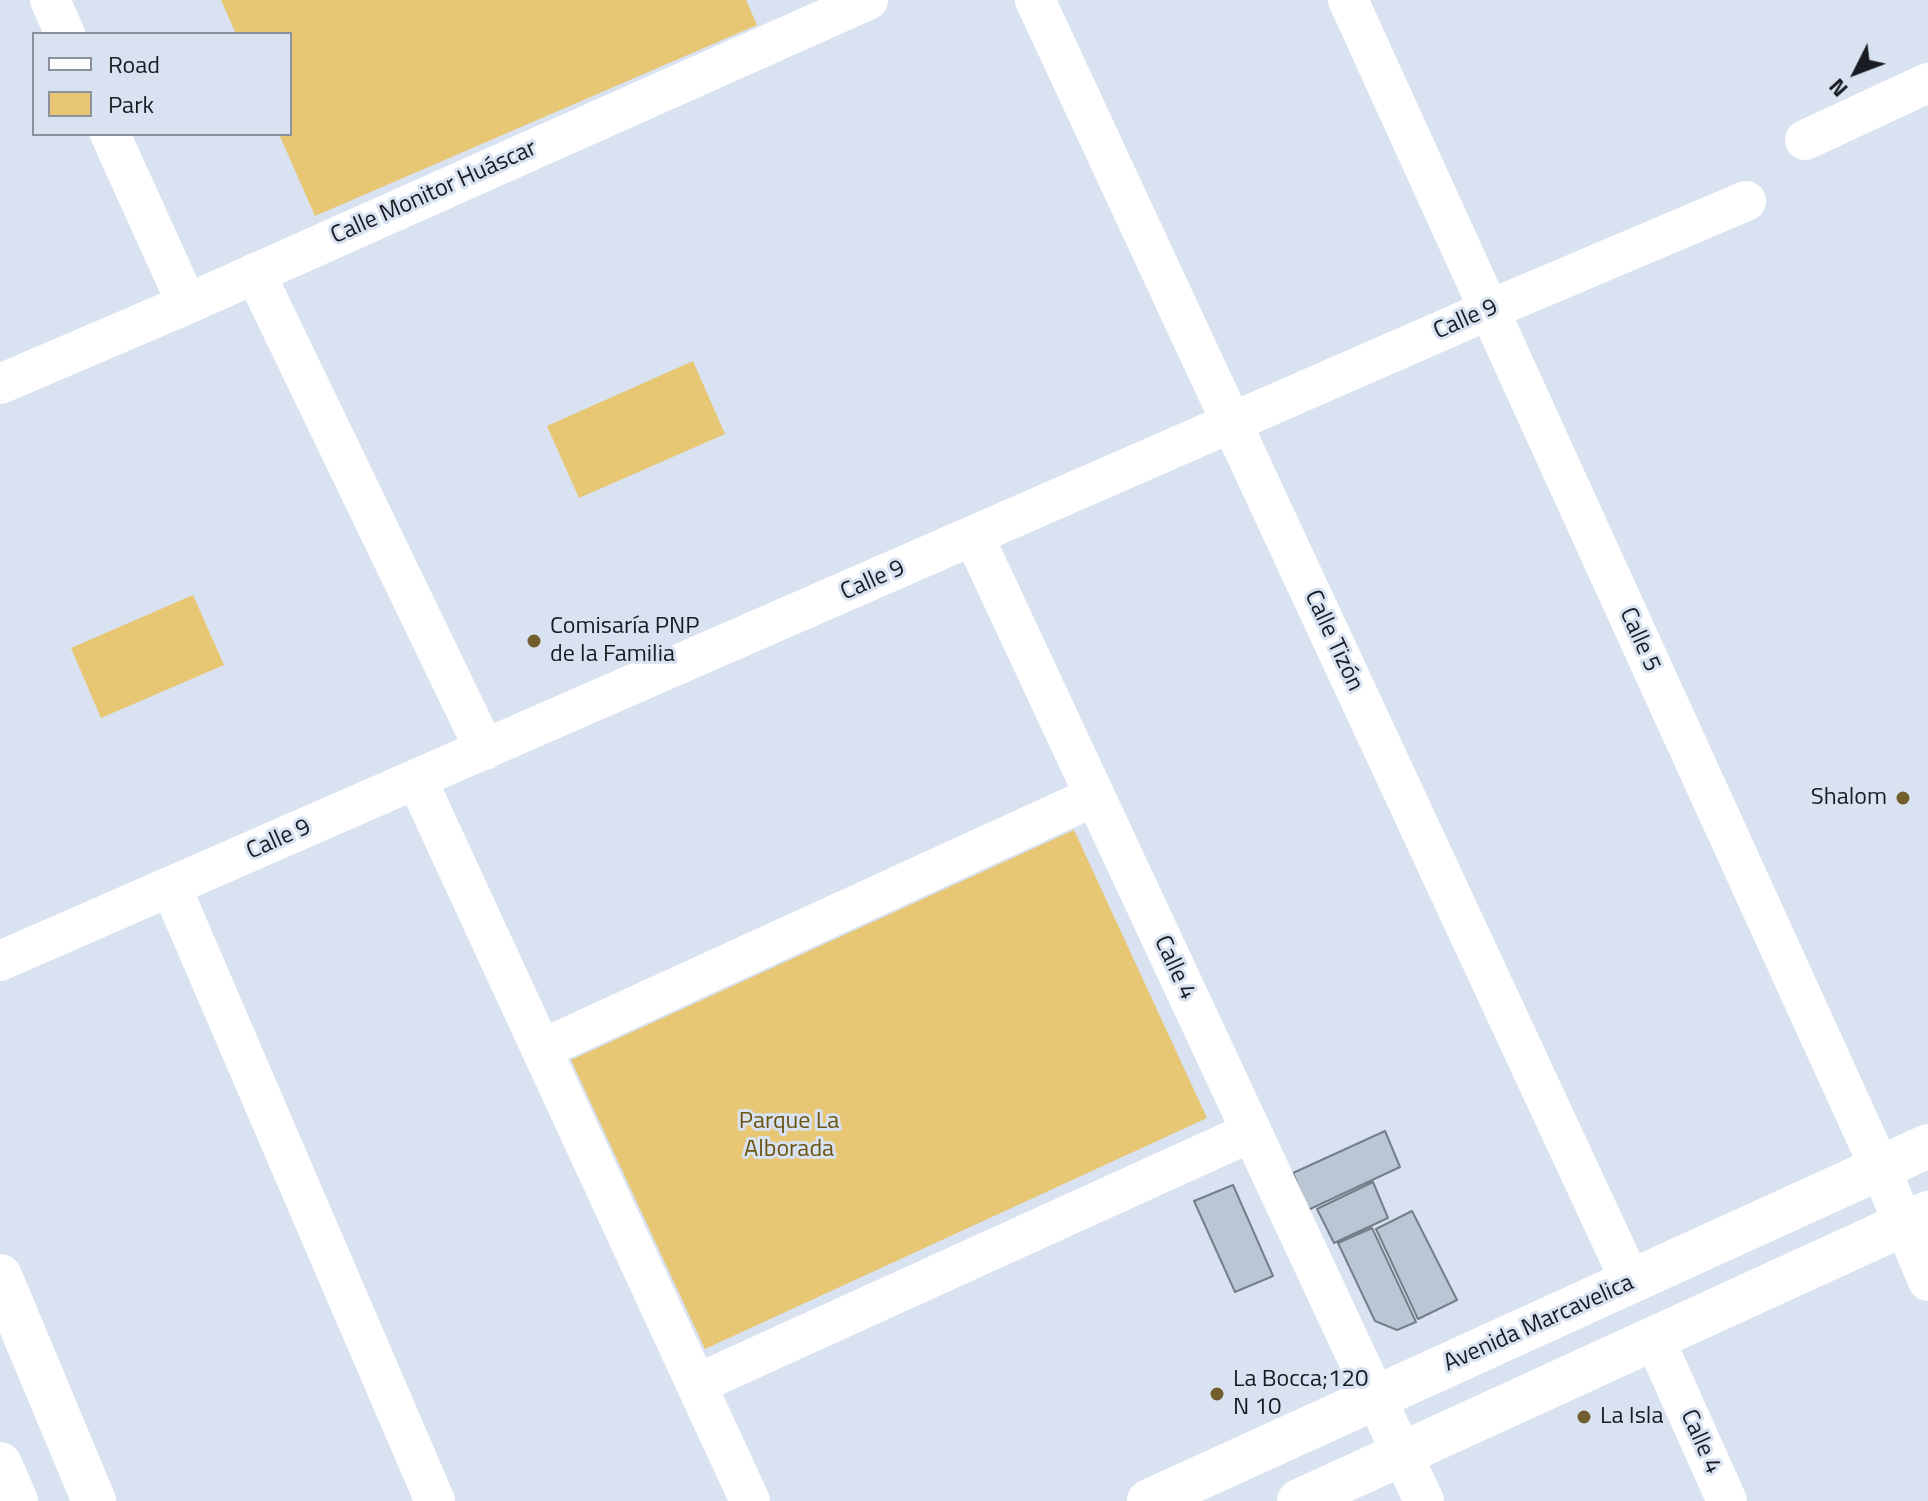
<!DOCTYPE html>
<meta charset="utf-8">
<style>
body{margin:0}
#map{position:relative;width:1928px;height:1501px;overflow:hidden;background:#d8e2f1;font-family:"Titillium Web",sans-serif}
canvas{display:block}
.legend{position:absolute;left:32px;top:32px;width:260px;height:104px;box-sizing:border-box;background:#d8e2f1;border:2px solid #8b929e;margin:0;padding:10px 14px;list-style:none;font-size:24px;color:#181b21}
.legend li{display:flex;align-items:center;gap:16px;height:40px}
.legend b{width:40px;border:2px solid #8b929e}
.north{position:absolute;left:1816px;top:32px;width:80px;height:80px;-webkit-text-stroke:6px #d8e2f1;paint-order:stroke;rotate:228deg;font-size:22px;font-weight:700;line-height:32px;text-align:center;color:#181b21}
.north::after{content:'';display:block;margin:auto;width:28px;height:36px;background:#181b21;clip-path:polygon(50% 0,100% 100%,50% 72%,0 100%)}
</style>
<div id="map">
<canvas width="1928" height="1501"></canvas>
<ul class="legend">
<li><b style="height:10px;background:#fff"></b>Road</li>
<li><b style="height:22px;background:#e7c674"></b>Park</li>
</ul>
<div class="north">N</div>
</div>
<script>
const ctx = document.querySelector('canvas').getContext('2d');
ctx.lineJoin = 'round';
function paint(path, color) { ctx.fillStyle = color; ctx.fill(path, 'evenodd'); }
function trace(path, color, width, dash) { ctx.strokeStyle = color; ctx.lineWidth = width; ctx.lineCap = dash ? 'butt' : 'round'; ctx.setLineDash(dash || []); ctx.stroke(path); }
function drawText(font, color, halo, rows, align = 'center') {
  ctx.font = font + ' "Titillium Web",sans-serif'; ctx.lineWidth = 6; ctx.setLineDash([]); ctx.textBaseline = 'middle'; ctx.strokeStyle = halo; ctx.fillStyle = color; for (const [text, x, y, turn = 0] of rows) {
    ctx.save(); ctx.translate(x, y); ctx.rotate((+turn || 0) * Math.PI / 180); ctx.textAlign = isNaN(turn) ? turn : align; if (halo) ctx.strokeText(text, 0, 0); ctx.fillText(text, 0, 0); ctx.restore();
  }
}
const green = new Path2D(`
 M221 0H746L757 25 315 216 279 134H290V34H236Z
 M693 361 725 434 579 498 547 426Z
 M193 595 224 665 101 718 71 648Z
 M1074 830 1207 1118 705 1349 571 1060Z`);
const building = new Path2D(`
 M1385 1131 1400 1167 1308 1210 1293 1173Z
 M1373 1182 1388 1218 1334 1243 1317 1209Z
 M1233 1185 1273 1276 1235 1292 1194 1201Z
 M1412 1211 1457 1300 1418 1319 1376 1229Z
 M1372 1228 1416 1322 1397 1330 1375 1321 1338 1243Z`);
const street = new Path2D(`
 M50 0 65 34
 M1035 0 1631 1282
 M1348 0 1880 1168 1928 1281
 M110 134 187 304
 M1805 140 1928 83
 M255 273 485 750
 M0 384 187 304 868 0
 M974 537 1424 1501
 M417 780 750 1501
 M171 887 435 1501
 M0 961 1489 310 1746 201
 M542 1049 1095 796
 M1654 1338 1727 1501
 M697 1384 1251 1132`);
const secondary = new Path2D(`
 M0 1276 94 1501
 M1149 1501 1928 1146
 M1299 1501 1928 1213`);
const highway = new Path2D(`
 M0 1464 16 1501`);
const markers = [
 [534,641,8,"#725e2d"],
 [1903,798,8,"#725e2d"],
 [1217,1394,8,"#725e2d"],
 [1584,1417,8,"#725e2d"]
];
const streetNames = [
 ["Calle Monitor Huáscar",434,193,-24],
 ["Calle 9",1466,320,-24],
 ["Calle 9",873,581,-24],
 ["Calle 5",1639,640,66],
 ["Calle Tizón",1333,641,65],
 ["Calle 9",279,840,-24],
 ["Calle 4",1174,968,65],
 ["Avenida Marcavelica",1539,1324,-24],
 ["Calle 4",1700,1442,66]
];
const poiNames = [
 ["Comisaría PNP",550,627],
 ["de la Familia",550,655],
 ["Shalom",1887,798,"right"],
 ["La Bocca;120",1233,1380],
 ["N 10",1233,1408],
 ["La Isla",1600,1417]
];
const parkNames = [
 ["Parque La",789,1122],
 ["Alborada",789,1150]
];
paint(green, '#e7c674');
paint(building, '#bbc6d4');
trace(building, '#757f8c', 2);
trace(street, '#fff', 40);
trace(secondary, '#fff', 44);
trace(highway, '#fff', 44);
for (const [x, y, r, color] of markers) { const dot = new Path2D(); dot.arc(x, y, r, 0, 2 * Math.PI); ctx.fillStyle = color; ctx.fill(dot); trace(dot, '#d8e2f1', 3); }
drawText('24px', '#181b21', '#d8e2f1', streetNames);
drawText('24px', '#181b21', '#d8e2f1', poiNames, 'left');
drawText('24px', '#6b5410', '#d8e2f1', parkNames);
</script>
